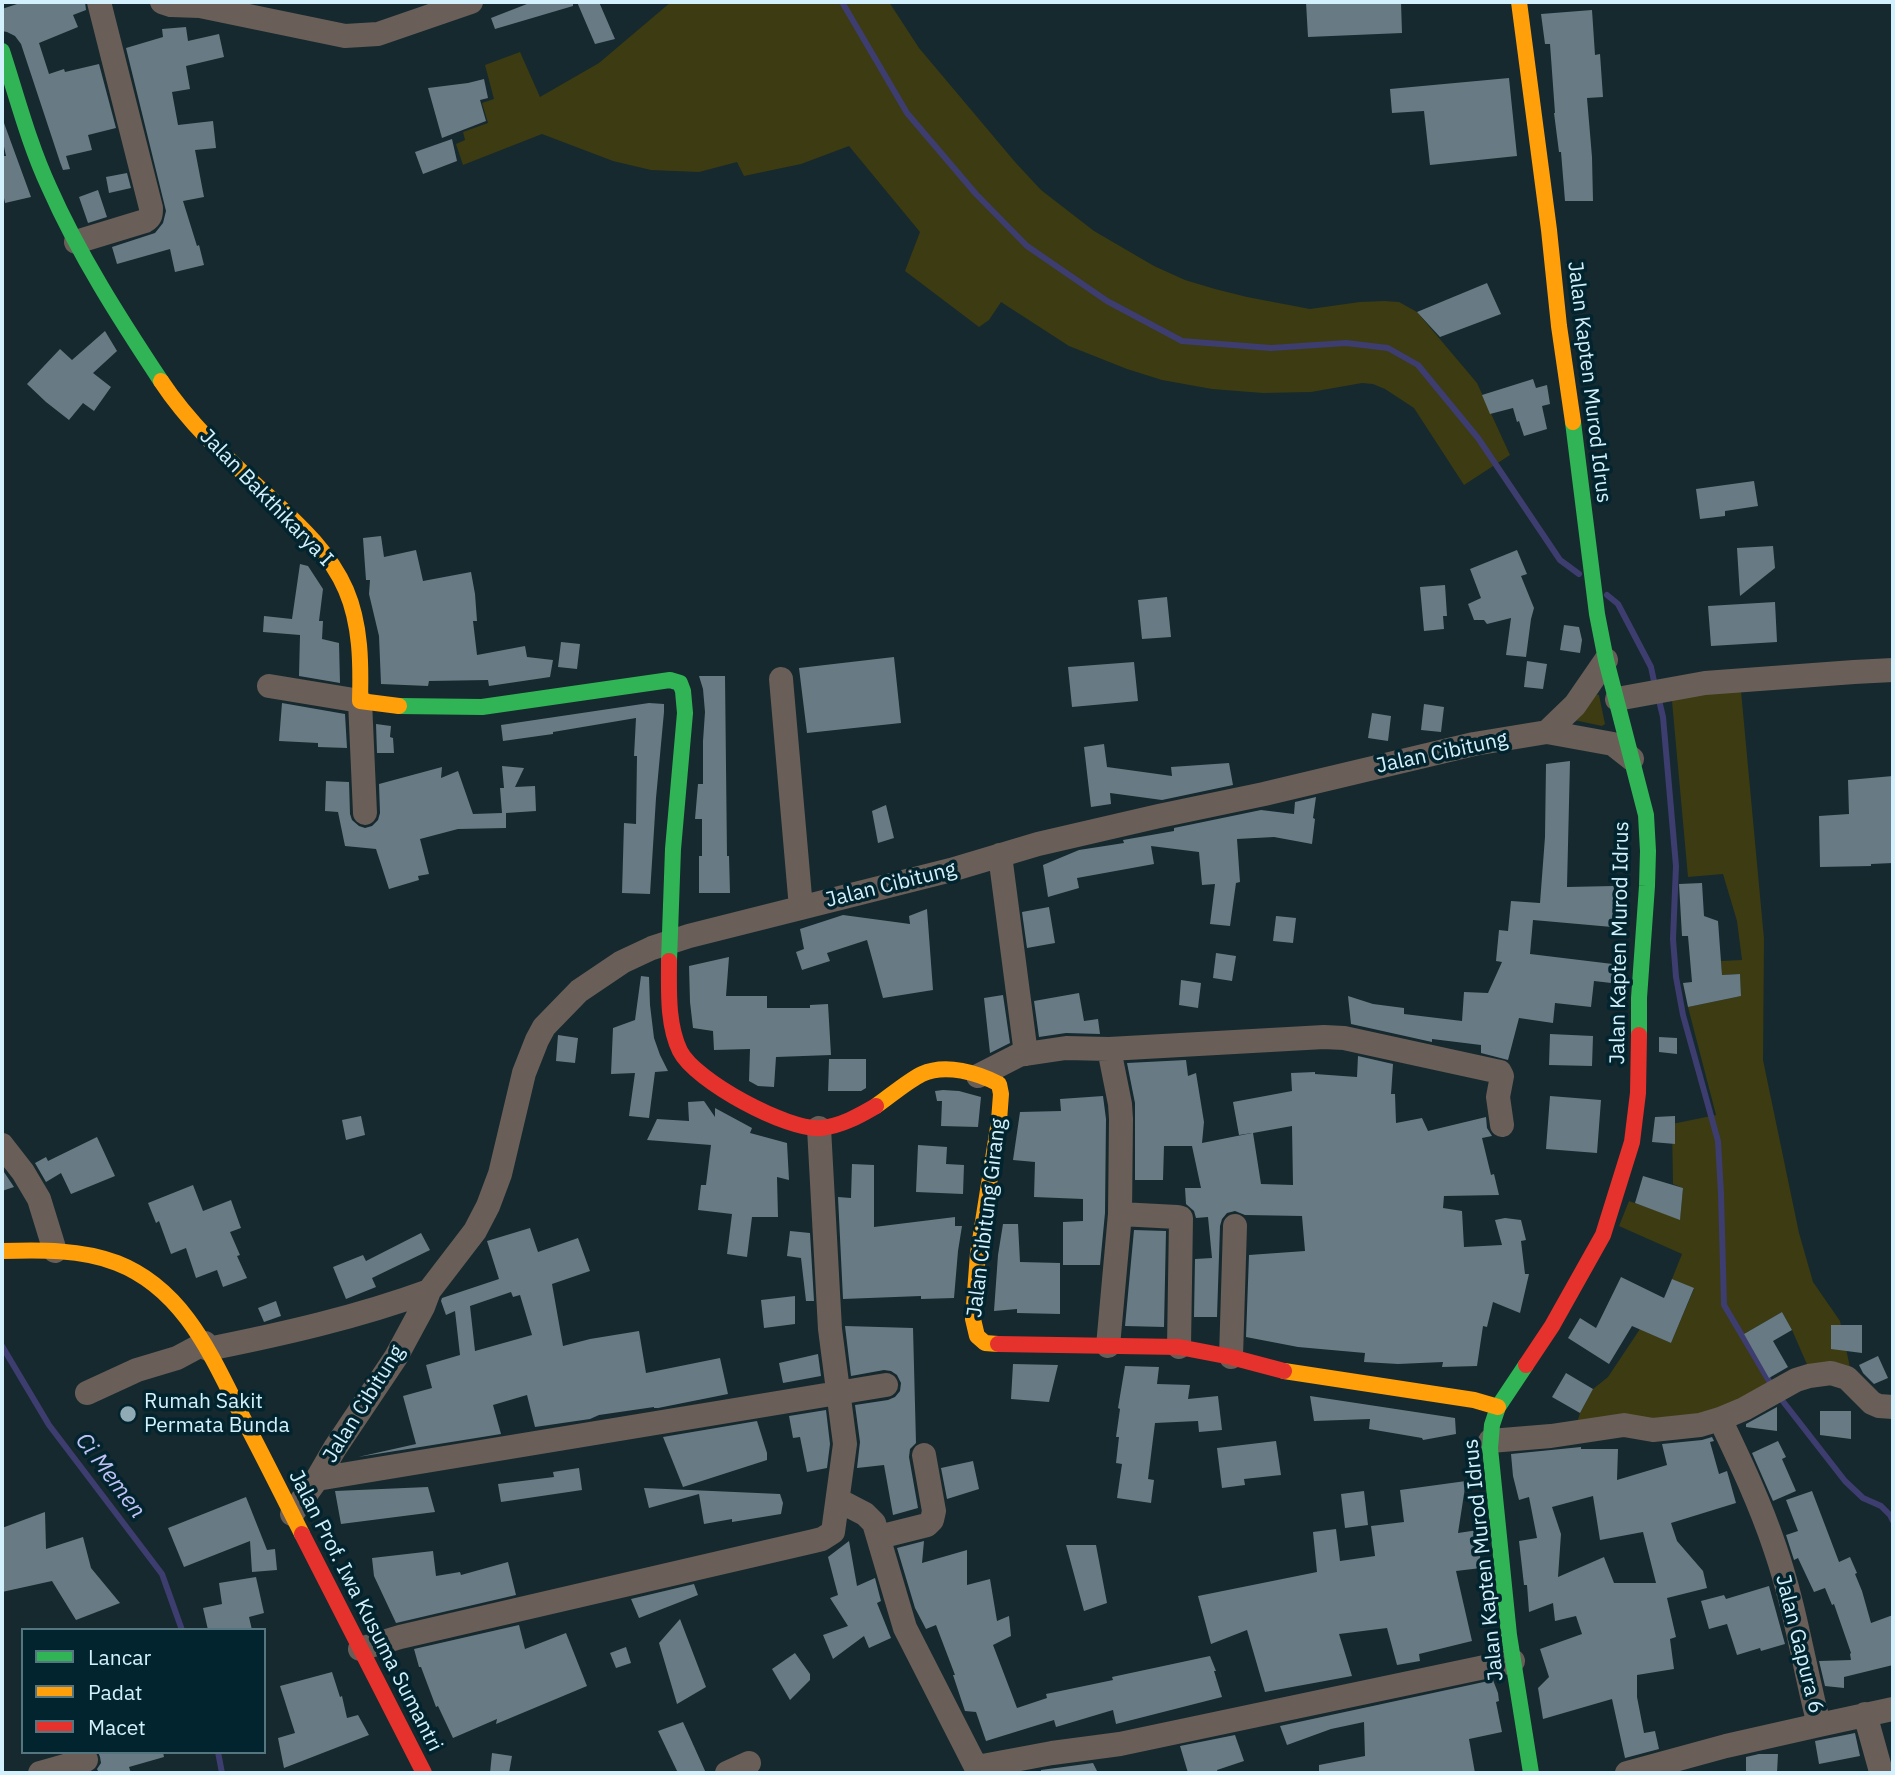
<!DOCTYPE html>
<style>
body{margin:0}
#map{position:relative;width:1895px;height:1775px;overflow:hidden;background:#16292e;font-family:"IBM Plex Sans",sans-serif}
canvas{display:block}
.frame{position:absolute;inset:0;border:4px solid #d2f1fd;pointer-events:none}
.legend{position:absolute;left:21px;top:1628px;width:245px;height:126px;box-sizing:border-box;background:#02242f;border:2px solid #557681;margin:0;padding:9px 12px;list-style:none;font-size:21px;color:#d2f1fd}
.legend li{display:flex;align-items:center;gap:14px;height:35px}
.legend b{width:35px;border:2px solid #557681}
</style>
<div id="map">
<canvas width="1895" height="1775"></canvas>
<div class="frame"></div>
<ul class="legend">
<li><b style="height:9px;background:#30b455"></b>Lancar</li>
<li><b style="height:9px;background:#ff9f0a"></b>Padat</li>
<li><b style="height:9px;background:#e5322d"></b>Macet</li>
</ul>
</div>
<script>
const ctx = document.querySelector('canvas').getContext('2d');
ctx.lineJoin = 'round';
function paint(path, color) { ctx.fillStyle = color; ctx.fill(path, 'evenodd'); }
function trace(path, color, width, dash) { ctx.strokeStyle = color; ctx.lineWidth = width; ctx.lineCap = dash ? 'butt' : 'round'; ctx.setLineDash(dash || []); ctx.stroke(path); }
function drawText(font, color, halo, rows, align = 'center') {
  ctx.font = font + ' "IBM Plex Sans",sans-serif'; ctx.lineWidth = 7; ctx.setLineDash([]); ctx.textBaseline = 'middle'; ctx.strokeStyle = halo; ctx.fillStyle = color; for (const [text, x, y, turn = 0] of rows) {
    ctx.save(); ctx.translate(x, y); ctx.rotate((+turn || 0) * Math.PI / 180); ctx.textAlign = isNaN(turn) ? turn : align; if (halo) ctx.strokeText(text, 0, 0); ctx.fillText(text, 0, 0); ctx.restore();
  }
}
const green = new Path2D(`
 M671 2H889L919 48 1015 162 1041 190 1094 231 1154 266 1185 280 1215 289 1247 297 1310 309 1360 302 1384 301 1399 302 1417 312 1477 383 1510 455 1464 485 1414 408 1385 389 1373 384 1362 383 1311 392 1263 393 1212 389 1162 380 1127 369 1069 346 1001 302 989 320 979 327 905 271 920 232 849 146 801 164 744 176 737 162 699 172 651 170 613 161 542 134 463 165 456 144 465 140 463 132 488 123 482 103 494 99 485 65 520 52 540 97 599 63Z
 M1740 680 1764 939 1763 1060 1799 1233 1813 1282 1840 1321 1851 1372 1809 1369 1792 1330 1782 1312 1744 1334 1774 1387 1718 1412 1576 1426 1580 1413 1593 1389 1608 1377 1640 1329 1671 1343 1694 1289 1672 1279 1682 1254 1619 1226 1629 1201 1680 1219 1683 1188 1673 1184 1672 1124 1716 1115 1688 1007 1741 996 1740 974 1722 975 1721 961 1742 960 1737 921 1723 874 1688 877 1671 690Z
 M1595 694 1599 695 1605 724 1602 726 1574 720Z`);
const stream = new Path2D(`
 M842 2 907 113 976 194 1027 246 1107 301 1182 341 1271 348 1346 343 1388 348 1418 365 1478 438 1560 560 1579 574
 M1607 595 1618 604 1651 667 1655 686
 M1658 696 1663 717 1676 866 1673 939 1676 977 1683 1015 1718 1141 1721 1194 1724 1305 1772 1386
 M2 1346 49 1425 162 1574 182 1630
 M1778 1395 1845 1481 1863 1498 1881 1506 1890 1515 1893 1521
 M218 1752 222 1773`);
const building = new Path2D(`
 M23 2H85L86 10 73 15 78 27 39 43 49 74 64 69 65 72 99 64 116 128 88 135 92 150 66 156 70 169 63 170 60 162 21 44 15 36 7 32 2 31V9Z
 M532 2H573V6L495 29 491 18Z
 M577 2H599L615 39 595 44Z
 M1306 2H1401L1402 33 1308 37Z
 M1592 10 1595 55 1600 54 1603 97 1587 98 1592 157 1593 201H1565L1561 152H1559L1554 113H1555L1550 44H1545L1541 14Z
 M186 27 188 41 219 34 224 57 186 66 190 89 172 92 178 125 213 121 216 148 195 150 204 197 183 201 197 246 199 245 204 265 175 272 170 249 117 264 112 247 155 233 163 223 166 211 126 48 163 37 162 29Z
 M1509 78 1517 156 1430 165 1424 111 1392 113 1390 89Z
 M484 79 488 98 480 100 486 121 442 138 428 88 468 83Z
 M2 123H4L31 197 5 203 2 188V156H6L2 137Z
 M452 139 457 161 423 174 415 152Z
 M127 173 131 188 109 193 106 177Z
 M98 190 107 217 88 223 79 197Z
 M1487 283 1501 314 1440 337 1417 312Z
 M105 331 117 351 93 373 111 387 94 411 83 403 69 420 46 402 27 384 60 349 72 360Z
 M1533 379 1536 388 1547 385 1550 404 1542 406 1547 429 1524 436 1519 421 1517 422 1513 408 1490 414 1482 395Z
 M1754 481 1758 506 1725 511V516L1700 519 1696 489Z
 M381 536 384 557 416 550 423 581 471 572 475 594 477 621H473L477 655 525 646 527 657 553 660 550 677 489 686 488 680 429 681 428 686 381 684 379 636 369 594 370 580H366L363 538Z
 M1773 546 1775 568 1740 596 1737 548Z
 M1517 550 1527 574 1521 576 1534 608 1531 619 1526 657 1506 655 1511 618 1487 624 1484 620H1474L1468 604 1481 598 1470 569Z
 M300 564 308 566 323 589 319 621H323L322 639 339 643 340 683 299 676 300 635 263 632 264 616 292 619Z
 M1445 585 1447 616H1443L1444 629 1424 631 1420 587Z
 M1167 597 1171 637 1142 639 1138 600Z
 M1775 602 1777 642 1711 646 1708 606Z
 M1564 625 1579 627 1582 640 1580 653 1560 650Z
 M561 642 580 644 577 669 558 667Z
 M894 657 901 723 807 733 799 668Z
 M1527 661 1547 664 1543 689 1524 687Z
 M1134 662 1138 701 1072 707 1068 667Z
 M699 676H725L727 856H729L730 893H699V856H702V819H695L698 784H703V741L705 712 703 689Z
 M282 703 345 714 347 748 318 747V743L279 741Z
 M649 703 664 704V712L656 798 650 894 622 893 624 823 636 824 637 756H634L636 718 553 732V734L503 741 501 725Z
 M1424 704 1444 707 1441 732 1421 730Z
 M1372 713 1391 716 1388 741 1368 738Z
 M376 724 391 726 390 737 393 738 394 753H377Z
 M1104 744 1107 767 1172 776 1171 767 1229 763 1233 785 1162 800 1110 793 1111 804 1091 807 1084 747Z
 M1570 761 1567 887 1614 886 1612 927 1533 920 1530 954 1621 965 1620 984 1594 981 1591 1007 1555 1003 1553 1023 1519 1018 1508 1060 1481 1053V1045L1432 1039V1042L1351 1024 1348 996 1373 1004 1404 1008V1014L1462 1021 1464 992 1488 993 1502 962 1496 961 1499 930 1508 931 1511 901 1540 903 1545 837 1546 764Z
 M502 766 524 768 515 787 535 786 536 811 506 813V828L458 829 420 839 429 874 418 876 419 880 389 889 376 849 345 846 338 812 325 811 326 781 349 782 350 814 352 820 359 826 365 828 372 826 378 820 380 813 379 784 442 767 441 778 458 771 473 814 502 813 500 788H504Z
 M1893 776V863L1871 864V866L1820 867 1819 816 1849 814 1848 780Z
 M1316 797 1313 818 1315 819 1312 844 1274 837 1237 839 1240 882 1236 883 1230 926 1210 924 1215 884 1202 885 1199 852 1151 846 1154 864 1077 878 1079 888 1048 897 1043 865 1079 850 1124 843 1123 840 1174 831V828L1261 810 1294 814 1295 802Z
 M886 805 894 838 878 843 872 811Z
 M1702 883 1704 916 1718 921 1722 975 1740 974 1741 996 1688 1007 1683 983 1692 982 1688 936H1682L1679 884Z
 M1049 907 1055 943 1027 948 1022 912Z
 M927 909 933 990 883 998 867 940 827 953 830 961 802 970 796 952 804 949 800 929 843 915 910 924 909 916Z
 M1276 916 1296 918 1293 943 1273 941Z
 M1216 953 1236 956 1232 981 1213 978Z
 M729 957 726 996H767V1008H810V1005L828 1004 831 1055 776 1057 774 1087 758 1086 749 1081 750 1049 714 1050 713 1031 693 1028 690 1002 689 966Z
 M641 976 649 977 650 1005 654 1038 660 1055 668 1071 655 1072 649 1118 629 1116 635 1073 611 1074 613 1028 635 1020Z
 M1181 980 1201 983 1198 1008 1179 1005Z
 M1079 993 1084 1021 1098 1019 1100 1034 1066 1033 1039 1037 1034 1001Z
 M1003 995 1010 1043 990 1053 984 998Z
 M1550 1034 1593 1036 1592 1066 1549 1065Z
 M558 1035 578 1038 575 1063 556 1061Z
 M1659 1037 1677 1038V1054L1659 1052Z
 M1358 1056 1393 1064 1391 1094H1395L1396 1123 1422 1118 1428 1131 1486 1117 1487 1128 1492 1136 1482 1138 1491 1175 1494 1174 1499 1195 1444 1196 1443 1208 1462 1211 1464 1247 1502 1245 1495 1220 1505 1218 1521 1220 1526 1240 1521 1241 1525 1274H1529L1520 1313 1493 1302 1487 1327 1483 1326 1477 1366 1442 1367 1443 1362 1398 1364 1364 1362 1365 1353 1298 1347 1246 1337 1249 1255 1305 1251 1302 1216 1245 1215 1235 1211 1227 1213 1222 1219 1220 1226 1217 1317H1194L1195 1259 1212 1258 1208 1217 1196 1218 1194 1211 1186 1204 1185 1188H1201L1192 1146H1164L1163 1180H1135V1103L1127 1063 1186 1060 1188 1076 1196 1073 1204 1122 1202 1143 1252 1133 1239 1135 1233 1102 1292 1091 1291 1073 1315 1072V1074L1357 1077ZM1292 1126 1293 1185 1261 1184 1253 1133Z
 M829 1059H866V1088L861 1091H828Z
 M943 1090 959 1091 981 1097 978 1127 941 1126 942 1101H937L935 1091Z
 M1103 1096 1106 1119 1105 1213 1100 1265H1063V1222L1083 1221V1199L1034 1197 1035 1162 1013 1160 1020 1112 1061 1111 1060 1099Z
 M1550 1096 1601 1100 1597 1153 1546 1149Z
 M704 1101 715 1117V1108L752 1128 750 1133 787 1143 789 1180 777 1177 778 1217H752L747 1257 727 1254 732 1214 698 1210 701 1185H706L711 1145 647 1140 657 1119 689 1121 688 1102Z
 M361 1116 365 1135 346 1140 342 1120Z
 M1675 1116V1144L1652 1142 1655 1117Z
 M97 1137 115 1176 71 1194 61 1173 46 1182 35 1163 46 1157 48 1161Z
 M918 1145 947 1147 946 1164 964 1165 963 1194 916 1192Z
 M852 1164 874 1165V1227L955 1217V1226H962L958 1251 954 1298 921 1299V1296L843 1299 838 1197 851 1198Z
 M4 1172 14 1187 2 1191V1173Z
 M1643 1176 1683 1188 1680 1220 1635 1203Z
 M193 1185 203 1211 231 1200 241 1228 230 1232 240 1255 237 1256 247 1278 223 1287 217 1270 196 1278 186 1248 171 1254 159 1221 156 1223 148 1203Z
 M1003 1224H1018L1020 1262 1060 1263V1314L1017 1313V1309L994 1311 998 1255Z
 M530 1228 538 1252 578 1238 590 1271 552 1284 563 1346 590 1339 639 1331 646 1373 720 1358 728 1394 658 1408H654V1407L599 1415 590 1419 535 1427 527 1395 493 1405 501 1434 358 1457 416 1444 403 1396 432 1388 426 1365 460 1355 455 1311 446 1315 441 1301 442 1298 499 1279 487 1241ZM511 1292 513 1297 520 1295 532 1335 475 1351 470 1306Z
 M1134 1230 1166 1231 1164 1327 1125 1326Z
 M790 1231 810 1233 814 1301H806L801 1258 787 1256Z
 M421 1233 430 1250 372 1278 376 1287 346 1299 333 1267 363 1255 366 1261Z
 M1621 1277 1664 1298 1672 1279 1694 1288 1671 1343 1632 1326 1609 1364 1568 1338 1580 1318 1596 1328Z
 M795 1296V1324L764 1328 761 1300Z
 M276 1301 281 1316 264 1322 258 1308Z
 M1782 1312 1792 1330 1773 1341 1788 1367 1769 1378 1744 1334Z
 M1831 1325H1862V1353L1831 1349Z
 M845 1326 913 1328 916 1443 910 1449 909 1457 918 1508 893 1515 884 1465 857 1468 860 1442 855 1405 888 1400 895 1397 900 1391 901 1383 897 1375 891 1371 884 1370 851 1376Z
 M818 1354 821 1376 783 1383 779 1363Z
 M1878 1356 1888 1378 1874 1384 1863 1373 1859 1365Z
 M1013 1364 1058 1365 1049 1402 1011 1399Z
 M1125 1366 1159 1367 1157 1384 1190 1385 1188 1399 1218 1396 1222 1430 1199 1432 1198 1421 1155 1423 1148 1479 1154 1480 1151 1503 1117 1498 1122 1464 1116 1463 1119 1437H1116L1120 1409 1118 1408Z
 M1566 1373 1593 1389 1580 1413 1552 1397Z
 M1310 1396 1455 1418 1456 1434 1423 1440 1422 1438 1369 1429 1370 1419 1314 1421Z
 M1777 1407V1431L1746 1427V1424Z
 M826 1410 830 1444 827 1468 807 1472 800 1437 793 1438 789 1416Z
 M1820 1411H1851V1439L1820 1435Z
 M757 1421 767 1453V1460L683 1487 663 1437Z
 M1712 1437 1714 1441 1710 1442 1719 1474 1727 1471 1736 1503 1671 1523 1677 1541 1703 1571 1707 1588 1667 1598 1676 1637 1670 1639 1674 1669 1637 1675V1697L1644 1733 1655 1731 1659 1749 1625 1758 1612 1699 1543 1719 1538 1688 1549 1677 1540 1649 1582 1634 1576 1616 1555 1621 1553 1603 1529 1612 1527 1585H1524L1519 1541 1537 1538 1529 1497 1519 1500 1513 1476 1511 1454 1581 1447V1449H1618L1617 1480 1667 1465 1662 1444 1702 1440ZM1593 1496 1600 1540 1643 1532 1656 1583H1614L1604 1557 1558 1577 1561 1534 1552 1507Z
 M1276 1441 1281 1475 1244 1479 1245 1485 1222 1488 1217 1448Z
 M1778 1441 1786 1457 1782 1459 1796 1491 1773 1501 1752 1453Z
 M973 1461 979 1489 947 1499 941 1468Z
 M579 1468 582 1490 501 1502 498 1484 554 1477 553 1472Z
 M1466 1481 1458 1533 1478 1530 1481 1568 1456 1571 1472 1641 1419 1654 1420 1661 1397 1665 1387 1628 1339 1634 1352 1676 1265 1692 1247 1630 1211 1644 1198 1596 1317 1572 1313 1532 1336 1529 1340 1561 1375 1556 1371 1526 1404 1522 1400 1490Z
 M428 1487 435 1512 341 1524 335 1491Z
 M644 1488 780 1494 783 1503 781 1514 732 1522V1519L704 1524 699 1494 649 1508Z
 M1364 1491 1368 1525 1345 1528 1341 1494Z
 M1812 1491 1839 1562 1850 1557 1857 1573 1855 1574 1862 1591 1871 1623 1893 1615V1665L1844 1677V1688L1825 1686 1819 1661 1851 1660 1850 1654 1851 1653 1834 1604 1832 1605 1825 1588 1814 1592 1798 1558 1794 1560 1786 1535 1798 1531 1786 1500Z
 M246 1497 267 1550 275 1549 277 1570 252 1572 250 1541 184 1567 168 1528Z
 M45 1512 46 1549 83 1537 91 1568 120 1603 76 1620 52 1581 2 1592V1528Z
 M849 1541 857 1586 875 1578 881 1601 877 1603 891 1638 869 1648 864 1636 833 1659 823 1635 848 1626 830 1598 838 1595 828 1557Z
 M924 1541 922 1563 967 1550V1585L990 1579 997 1621 1009 1616 1011 1636 993 1645 1017 1708 1047 1698 1046 1694 1113 1680 1112 1677 1210 1656 1216 1671H1214L1222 1697 1116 1724 1113 1710 1056 1727 1054 1720 986 1741 976 1712 965 1711 953 1675H955L936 1625 926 1629 915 1608 897 1548Z
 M1066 1545H1096L1107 1603 1084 1611Z
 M433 1551 436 1576 460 1572 461 1575 508 1562 516 1595 396 1623 374 1576 372 1558Z
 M256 1577 264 1613 249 1617 252 1630H208L203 1608 222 1604 219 1583Z
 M694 1584 698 1595 639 1618 631 1599Z
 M1769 1586 1785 1644 1761 1651 1760 1648 1737 1655 1727 1624 1709 1629 1701 1601 1724 1595 1726 1599Z
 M680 1619 706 1687 677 1704 659 1643Z
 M519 1625 525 1649 566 1633 587 1686 496 1724 497 1719 453 1738 438 1706 436 1707 421 1667H419L414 1649Z
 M626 1647 631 1663 616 1668 610 1653Z
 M795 1653 810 1674V1680L790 1700 772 1669Z
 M332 1672 340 1697 342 1696 347 1718 358 1715 369 1735 284 1768 278 1738 295 1733 280 1686Z
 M1493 1680 1498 1693 1499 1701 1496 1702 1502 1732 1469 1739 1475 1773H1319V1765L1365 1756 1364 1722 1331 1729 1287 1745 1280 1726Z
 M683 1722 706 1773H678L658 1731Z
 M1855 1733 1860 1756 1819 1764 1815 1741Z
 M1235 1735 1244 1761 1217 1770 1218 1773H1188L1180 1746Z
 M98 1752H163L164 1757 129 1767 131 1773H99L97 1769 101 1763 100 1757Z
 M492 1753 512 1756 509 1773H490Z
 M1759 1754H1778L1777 1773H1746V1757Z
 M1093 1763 1098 1773H1041V1770Z`);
const street = new Path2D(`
 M162 2 171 5 200 6 345 36 378 34 471 2
 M76 242 145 221C151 218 151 214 151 208L99 2
 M781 679 801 908
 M269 686 360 701 365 813
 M1617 699 1705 683 1854 672 1893 670
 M1547 732 1575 705 1606 660
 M1000 855 1026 1054
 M978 1076 1019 1055 1066 1048 1109 1049 1324 1037 1344 1038 1500 1072 1502 1076 1498 1097 1502 1125
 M2 1145 23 1172 39 1199 55 1251
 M1120 1214 1177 1217 1181 1218 1179 1347
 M1108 1346 1120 1214 1121 1119 1120 1104 1109 1049
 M208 1349C283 1334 358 1317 429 1291
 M1231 1357 1235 1226
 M87 1393 137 1370 177 1358 205 1343
 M1490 1441 1551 1436 1624 1425 1653 1430 1700 1425 1720 1419 1744 1409 1796 1380 1809 1376 1831 1373 1847 1378 1872 1403 1879 1406 1893 1407
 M317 1479 886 1385
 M838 1500 865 1514 874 1523 905 1628 979 1773
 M292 1514 317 1479 335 1448 396 1357 423 1307 429 1291 475 1231 488 1206 500 1174 524 1073 537 1040 544 1027 579 991 622 962 652 948 689 936 951 870 1038 844 1159 816 1264 794 1474 744 1547 732 1613 744 1632 759
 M879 1537 927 1525 932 1520 934 1511 924 1455
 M360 1649 400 1637 814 1541 822 1539 833 1532 845 1444 830 1329 819 1128
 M1865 1714 1880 1768
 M1819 1725 1893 1709
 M977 1767 1052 1753 1120 1744 1513 1661
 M40 1773 86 1760
 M727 1773 749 1763
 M1627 1773 1726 1746 1819 1725C1804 1666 1795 1606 1775 1548 1760 1503 1740 1461 1720 1419`);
const fast = new Path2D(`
 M2 51C17 97 29 144 49 187 79 255 120 319 161 381
 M1573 422 1597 614 1606 660 1646 815 1648 851 1647 886 1639 998V1035
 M399 706 482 707 670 680 680 683 683 691 685 713 673 849 669 961
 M1526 1365 1498 1407 1492 1425 1490 1448 1509 1635 1531 1773`);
const slow = new Path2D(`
 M1519 2 1549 230 1559 326 1573 422
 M161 381C190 425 229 460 267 495 297 523 329 551 346 590 361 625 361 664 360 701L399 706
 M876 1106C889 1097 909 1080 922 1074 946 1063 978 1073 999 1084L1001 1094 999 1121 978 1253 973 1319 977 1336 985 1343 998 1344
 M2 1251C40 1250 81 1249 117 1263 186 1290 213 1360 244 1420 264 1458 283 1496 302 1534
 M1284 1371 1474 1400 1498 1407`);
const jam = new Path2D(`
 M669 961C669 990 667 1024 680 1051 695 1081 788 1131 821 1128 841 1126 859 1116 876 1106
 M998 1344 1179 1347 1231 1357 1284 1371
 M1526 1365 1552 1326 1603 1235 1632 1142 1638 1093 1639 1035
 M302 1534 424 1773`);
const markers = [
 [128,1414,9,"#90abb5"]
];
const streetNames = [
 ["Jalan Kapten Murod Idrus",1589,382,83],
 ["Jalan Bakthikarya I",266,498,46],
 ["Jalan Cibitung",1442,753,-12],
 ["Jalan Cibitung",891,885,-14],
 ["Jalan Kapten Murod Idrus",1620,943,-89],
 ["Jalan Cibitung Girang",987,1218,-83],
 ["Jalan Cibitung",364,1404,-58],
 ["Jalan Kapten Murod Idrus",1484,1560,-96],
 ["Jalan Prof. Iwa Kusuma Sumantri",365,1611,63],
 ["Jalan Gapura 6",1799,1644,76]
];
const poiNames = [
 ["Rumah Sakit",144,1402],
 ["Permata Bunda",144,1426]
];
const waterNames = [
 ["Ci Memen",110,1476,53]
];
paint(green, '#3d3b11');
trace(stream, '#3d3d70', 6);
paint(building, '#687a84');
trace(street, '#695e58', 24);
trace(fast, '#30b455', 16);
trace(slow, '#ff9f0a', 16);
trace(jam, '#e5322d', 16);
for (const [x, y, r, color] of markers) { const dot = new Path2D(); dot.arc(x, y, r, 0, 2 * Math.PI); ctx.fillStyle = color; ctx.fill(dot); trace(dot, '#02242f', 2.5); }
drawText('21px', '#d2f1fd', '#02242f', streetNames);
drawText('21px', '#d2f1fd', '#02242f', poiNames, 'left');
drawText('italic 23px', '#c0c2f5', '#02242f', waterNames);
</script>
